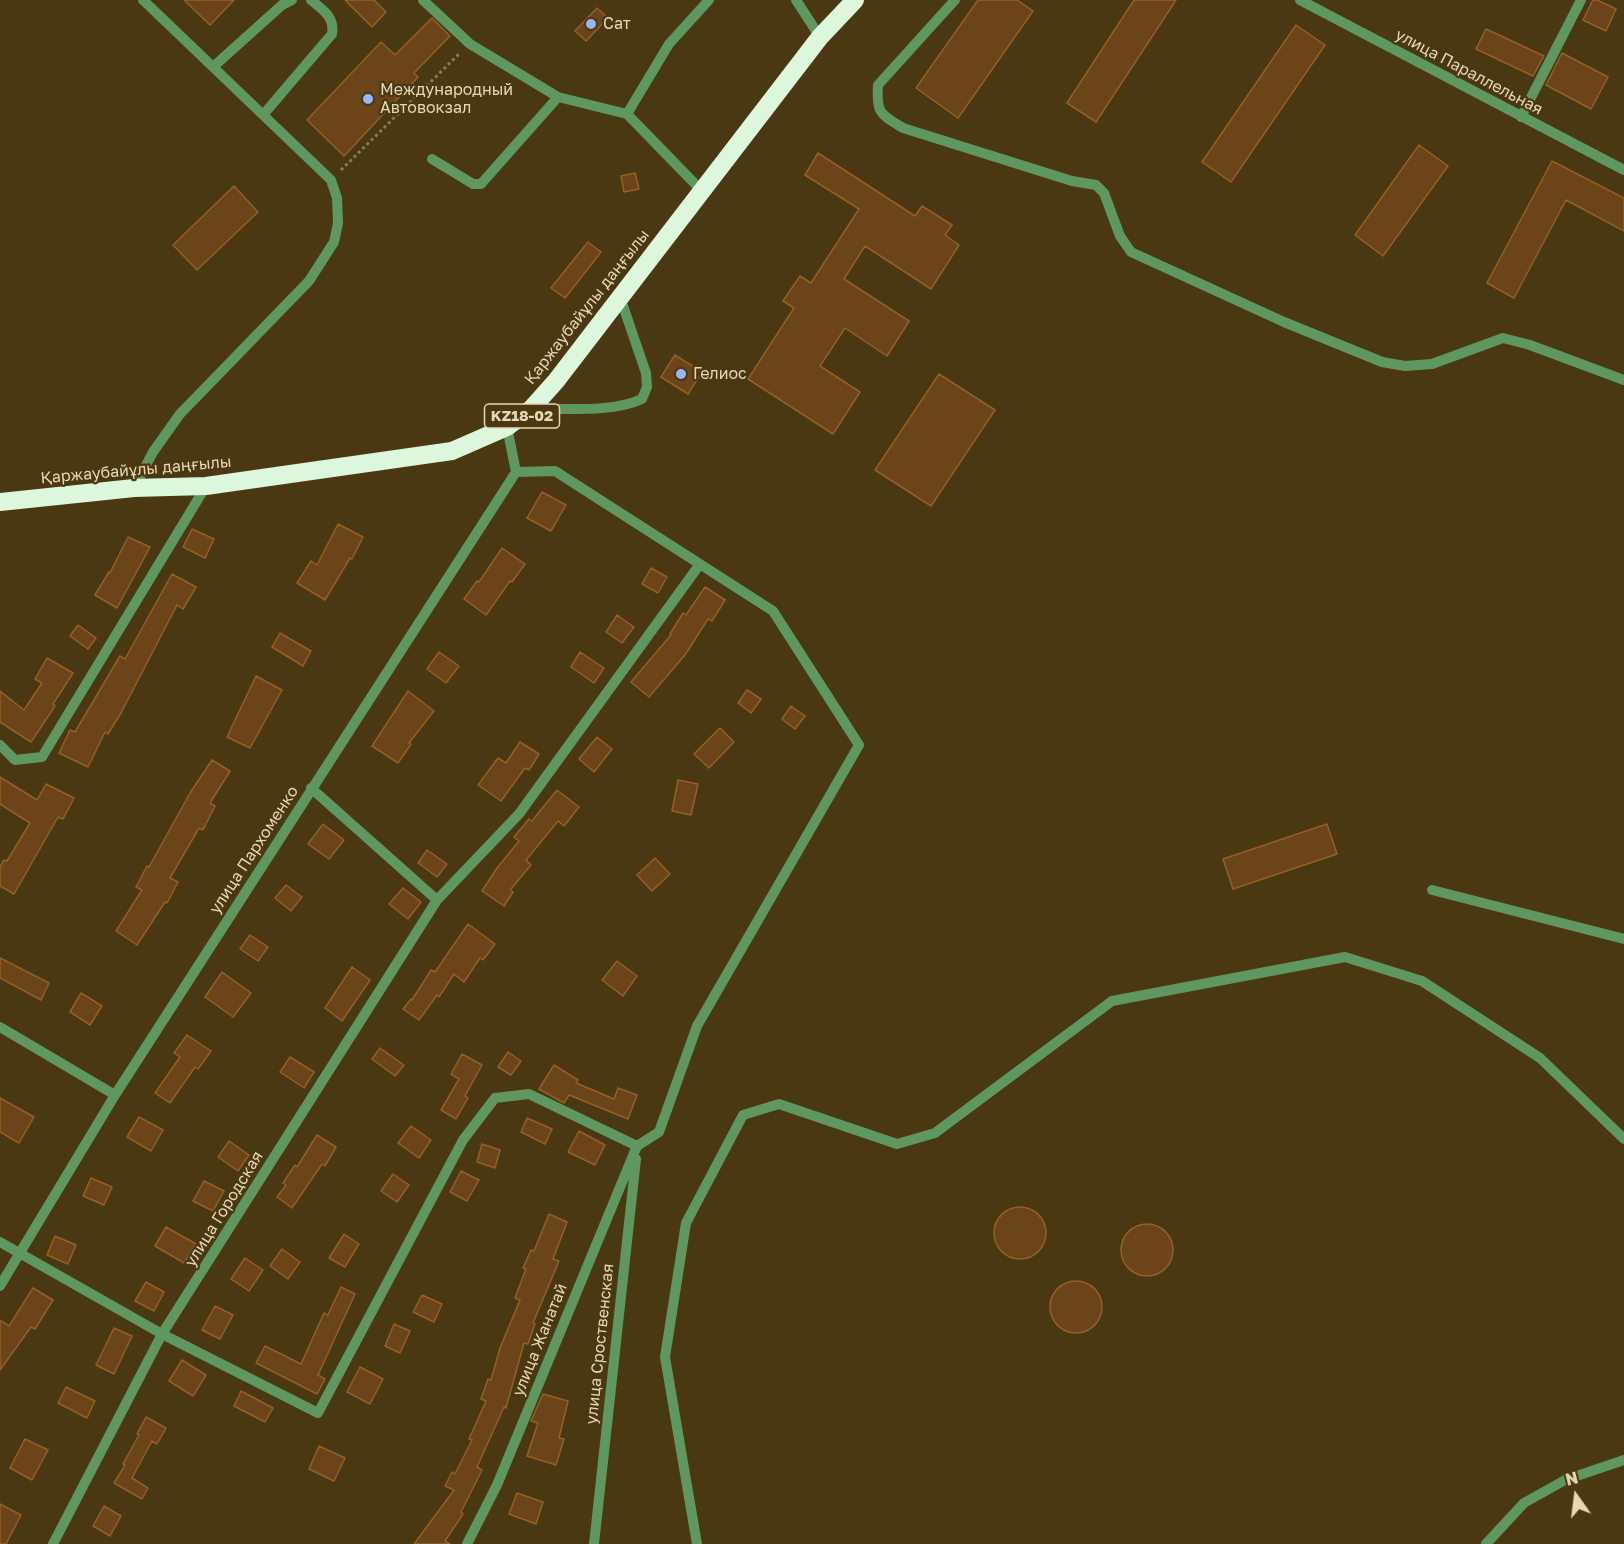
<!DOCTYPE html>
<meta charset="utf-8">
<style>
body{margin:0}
#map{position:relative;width:1624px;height:1544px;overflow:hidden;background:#493812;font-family:"Golos Text",sans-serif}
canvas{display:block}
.north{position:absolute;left:1546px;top:1466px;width:60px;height:60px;-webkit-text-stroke:4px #493812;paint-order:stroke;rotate:346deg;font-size:16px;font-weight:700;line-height:24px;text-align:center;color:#e8d7b5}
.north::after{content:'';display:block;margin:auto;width:21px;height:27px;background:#e8d7b5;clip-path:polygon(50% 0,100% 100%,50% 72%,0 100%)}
</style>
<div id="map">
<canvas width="1624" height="1544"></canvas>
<div class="north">N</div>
</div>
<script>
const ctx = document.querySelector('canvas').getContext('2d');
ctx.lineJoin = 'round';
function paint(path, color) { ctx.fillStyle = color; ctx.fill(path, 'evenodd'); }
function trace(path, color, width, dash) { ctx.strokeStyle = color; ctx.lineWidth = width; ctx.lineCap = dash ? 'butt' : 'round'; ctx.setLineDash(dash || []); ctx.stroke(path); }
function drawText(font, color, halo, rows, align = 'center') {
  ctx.font = font + ' "Golos Text",sans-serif'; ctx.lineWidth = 4.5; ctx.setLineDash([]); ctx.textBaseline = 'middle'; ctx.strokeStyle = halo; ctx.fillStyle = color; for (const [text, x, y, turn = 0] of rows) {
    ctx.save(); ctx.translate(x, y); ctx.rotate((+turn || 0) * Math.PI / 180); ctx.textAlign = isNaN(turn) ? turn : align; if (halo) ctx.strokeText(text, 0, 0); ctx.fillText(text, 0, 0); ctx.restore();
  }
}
const building = new Path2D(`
 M184 0H234L210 25Z
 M345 0H374L386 12 372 27Z
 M978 0H1017L1033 11 958 118 916 88Z
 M1134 0H1176L1096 122 1067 103Z
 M1593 0H1597L1616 9 1606 31 1583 20Z
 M597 8 608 18 586 41 575 31Z
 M432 18 450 36 414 73 418 77 344 156 307 120 381 42 395 55Z
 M1296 25 1325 45 1231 182 1202 162Z
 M1486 29 1544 56 1533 76 1476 49Z
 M1562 53 1608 77 1591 109 1546 85Z
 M1419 145 1448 166 1383 256 1355 235Z
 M818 153 915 216 922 206 952 225 945 235 959 245 931 289 865 246 844 279 909 321 887 356 845 328 820 366 860 392 833 434 748 379 794 308 783 301 800 276 811 283 859 209 805 175Z
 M1552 161 1624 198V231L1566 200 1514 298 1487 283Z
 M635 173 639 189 624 192 621 176Z
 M234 186 258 212 197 270 173 245Z
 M588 242 601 252 565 298 551 288Z
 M675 355 702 372 688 394 661 377Z
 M939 374 995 410 931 506 875 470Z
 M542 492 566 505 551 531 527 518Z
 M338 524 363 537 352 559 350 558 325 600 297 583 311 561 317 565Z
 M192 529 214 539 205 558 183 547Z
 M128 537 150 547 117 608 95 595 109 572 110 573Z
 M502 548 525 564 512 582 510 581 486 615 464 599 477 581 479 582Z
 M651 568 667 577 658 593 642 584Z
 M172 574 196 587 183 609 177 605 121 713 108 734 105 732 88 767 59 753 70 730 75 732 120 656 125 659Z
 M705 587 725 600 712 621 708 619 685 655 649 697 631 682 671 635 670 634 683 613 686 615Z
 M617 615 634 627 622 643 606 632Z
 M78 625 96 638 88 649 70 636Z
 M280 633 311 651 303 666 272 647Z
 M439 652 459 666 446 683 427 669Z
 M580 652 604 668 594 683 571 667Z
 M47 658 73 673 53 704 55 706 31 742 0 722V691L24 710 42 683 35 679Z
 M256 676 282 690 250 748 227 737Z
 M747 690 761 699 751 713 738 703Z
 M408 691 434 711 409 743 411 744 398 763 372 746Z
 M791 706 805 716 795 729 782 719Z
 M720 728 734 742 709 768 694 754Z
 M597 737 612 749 594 772 579 759Z
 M520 742 539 754 529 770 525 768 501 801 478 785 498 758 506 763Z
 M212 760 230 771 210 803 215 806 203 830 199 828 170 878 178 882 167 903 165 902 137 945 116 931 142 890 136 887 147 866 149 867 190 793Z
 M0 777 37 800 46 784 74 798 63 819 58 817 14 894 0 886V867L4 860 7 861 30 823 0 804Z
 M678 780 698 784 691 815 672 811Z
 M557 790 579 807 564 826 558 821 526 860 531 865 510 890 513 892 504 906 482 891 497 868 519 841 514 837 529 819 532 821Z
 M323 824 344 840 329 859 308 844Z
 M1327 824 1337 854 1233 889 1223 859Z
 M427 850 447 864 437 877 418 863Z
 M655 858 670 874 652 891 637 875Z
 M286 885 302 897 291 911 275 898Z
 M403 888 421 902 408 919 389 904Z
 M468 924 495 944 483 960 480 958 464 982 454 974 439 997 437 995 419 1020 403 1009 411 999 412 1000 431 970 435 972Z
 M250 935 268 947 258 961 240 949Z
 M0 958 49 983 41 1000 0 978Z
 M617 961 637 976 623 996 602 980Z
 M352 967 370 980 342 1021 325 1008Z
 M222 972 251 993 233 1017 205 997Z
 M81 993 102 1006 90 1025 70 1012Z
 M187 1035 211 1051 198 1069 195 1067 170 1103 155 1093 180 1057 174 1053Z
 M380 1048 404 1065 395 1076 372 1059Z
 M508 1052 521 1061 511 1075 498 1067Z
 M462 1054 482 1065 465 1096 468 1098 456 1119 441 1110 459 1079 451 1074Z
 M290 1057 314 1072 304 1088 280 1072Z
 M554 1065 578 1080 576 1083 614 1099 618 1088 637 1095 628 1119 569 1095 564 1103 539 1089Z
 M0 1098 34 1117 19 1143 0 1132Z
 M139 1117 163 1130 151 1151 127 1137Z
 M527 1118 552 1129 545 1144 521 1132Z
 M411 1126 431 1140 419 1158 398 1143Z
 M579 1131 605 1145 595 1165 568 1152Z
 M317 1135 336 1147 325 1166 322 1164 292 1208 277 1197 286 1185 283 1183 295 1165 297 1167Z
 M229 1141 249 1155 238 1171 218 1157Z
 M482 1144 500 1150 495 1168 477 1162Z
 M461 1171 479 1180 467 1201 450 1192Z
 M393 1174 409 1185 397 1202 381 1191Z
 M91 1178 112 1187 104 1205 83 1196Z
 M204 1181 224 1191 213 1211 193 1201Z
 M994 1233a26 26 0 1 1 52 0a26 26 0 1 1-52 0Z
 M549 1214 567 1222 553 1259 559 1261 533 1323 535 1324 528 1344 524 1343 506 1408 504 1407 477 1467 482 1470 461 1512 463 1514 445 1541 450 1544H414L454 1490 445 1486 452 1472 455 1474 472 1440 469 1439 486 1401 481 1399 488 1379 491 1380 500 1348 520 1300 515 1298 526 1269 523 1268 531 1250 534 1251Z
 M1121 1250a26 26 0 1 1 52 0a26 26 0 1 1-52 0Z
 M166 1227 196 1244 184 1263 155 1246Z
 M344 1234 359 1244 345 1267 329 1258Z
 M55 1236 76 1245 68 1264 47 1255Z
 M282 1249 300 1262 288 1279 270 1266Z
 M245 1258 263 1270 249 1291 231 1279Z
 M1050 1307a26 26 0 1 1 52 0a26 26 0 1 1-52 0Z
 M146 1282 164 1292 154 1311 135 1301Z
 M341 1287 355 1294 318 1375 325 1379 317 1394 256 1363 265 1346 301 1364 324 1313 328 1315Z
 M33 1288 53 1300 35 1329 31 1327 0 1370V1320L9 1326Z
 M422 1295 442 1304 434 1322 413 1312Z
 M215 1306 233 1315 220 1339 202 1330Z
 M394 1324 410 1331 400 1353 385 1346Z
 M114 1328 132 1336 114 1374 96 1365Z
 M182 1360 206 1375 193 1396 169 1381Z
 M360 1367 383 1379 370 1404 347 1392Z
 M66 1387 95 1401 87 1418 58 1403Z
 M241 1391 273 1408 265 1422 234 1406Z
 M543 1394 568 1401 559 1438 564 1439 556 1465 527 1456 538 1423 531 1421Z
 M146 1417 166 1428 157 1444 152 1441 132 1478 148 1488 142 1499 114 1483 125 1465 123 1464 139 1435 137 1434Z
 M25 1439 48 1450 32 1480 10 1468Z
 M319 1446 345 1458 334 1481 309 1469Z
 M517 1493 543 1502 536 1524 509 1514Z
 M0 1504 21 1515 6 1544H0Z
 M104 1506 121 1516 110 1536 93 1526Z`);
const path = new Path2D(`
 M341 170 460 53`);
const minor = new Path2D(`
 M423 0 470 44 558 97 627 114 702 191
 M796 0 820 37
 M955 0 878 85C876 113 880 114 903 128L1072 181 1096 185 1104 193 1120 236 1131 252 1284 322 1382 362 1405 366 1432 364 1503 338 1530 345 1624 380
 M1300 0 1624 170
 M213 67 282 5 292 0
 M627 114 669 44 709 0
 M263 115 332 34C335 17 323 10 311 0
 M1521 117 1581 0
 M432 159 473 184H481L558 97
 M531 409C565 408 612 413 642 399L647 387 646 373 620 297
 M516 472 555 471 773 611 859 745 697 1026 659 1132 637 1146
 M134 488 153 452 180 414 309 281 334 242 338 223 337 198 331 180 143 0
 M0 745 15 760 42 757 206 486
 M311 788 437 900
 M1432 890 1624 939
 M0 1027 115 1095
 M0 1242 162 1334 318 1413 463 1140 495 1098 529 1094 637 1146
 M0 1286 115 1095 516 472 507 427
 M53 1544 162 1334 437 900 519 814 700 564
 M467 1544 497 1485 637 1146
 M594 1544 636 1159
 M697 1544 665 1357 686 1223 743 1115 779 1104 897 1144 935 1133 1112 1001 1345 957 1422 981 1540 1058 1624 1139
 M1486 1544 1524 1503 1565 1480 1624 1460`);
const highway = new Path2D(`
 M0 502 134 488 206 486 452 451 507 427 531 409 556 381 820 37 855 0`);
const markers = [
 [591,24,6,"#95b6fd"],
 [368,99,6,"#95b6fd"],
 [681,374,6,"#95b6fd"]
];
const shields = [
 [522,416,75]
];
const shieldNames = [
 ["KZ18-02",522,416]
];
const poiNames = [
 ["Сат",603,24],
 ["Международный",380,90],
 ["Автовокзал",380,108],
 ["Гелиос",693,374]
];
const streetNames = [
 ["улица Параллельная",1469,72,28],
 ["Қаржаубайұлы даңғылы",587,307,-52],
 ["Қаржаубайұлы даңғылы",136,470,-5],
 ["улица Пархоменко",254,850,-57],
 ["улица Городская",224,1209,-58],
 ["улица Жанатай",540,1340,-68],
 ["улица Сроственская",600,1344,-84]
];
paint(building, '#6b441a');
trace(building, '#946028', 1.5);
trace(path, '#8a7954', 3, [3, 3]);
trace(minor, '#5e975f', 10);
trace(highway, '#ddf7dc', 18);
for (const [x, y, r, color] of markers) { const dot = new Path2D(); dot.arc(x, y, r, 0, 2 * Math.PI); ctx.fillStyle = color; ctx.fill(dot); trace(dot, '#493812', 2); }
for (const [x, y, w] of shields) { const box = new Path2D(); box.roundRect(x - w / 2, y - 12, w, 24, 4.5); ctx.fillStyle = '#493812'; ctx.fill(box); trace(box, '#e8d7b5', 1.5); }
drawText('bold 15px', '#e8d7b5', null, shieldNames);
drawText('16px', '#e8d7b5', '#493812', poiNames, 'left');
drawText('16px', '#e8d7b5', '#493812', streetNames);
</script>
